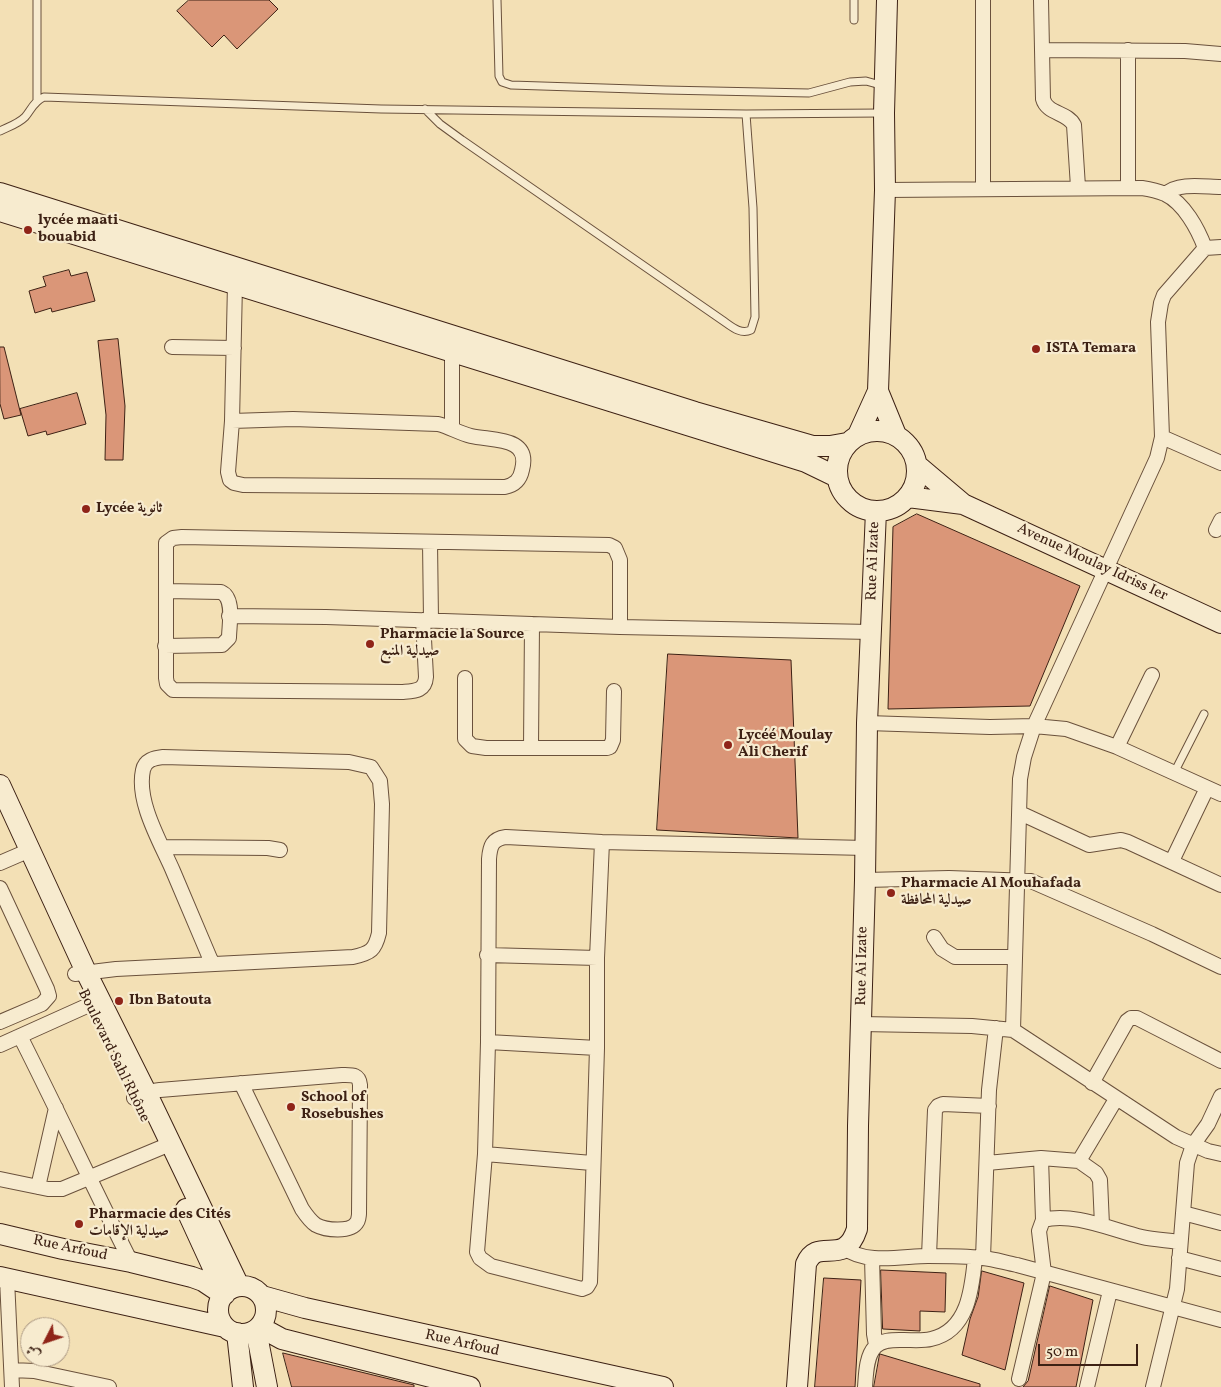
<!DOCTYPE html>
<meta charset="utf-8">
<style>
body{margin:0}
#map{position:relative;width:1221px;height:1387px;overflow:hidden;background:#f3e0b5;font-family:Vollkorn,Amiri,serif}
canvas{display:block}
.north{position:absolute;left:20px;top:1317px;width:50px;height:50px;box-sizing:border-box;background:#f7ebcf;border:1px solid #ad9a84;border-radius:50%;rotate:229deg;font-size:14px;font-weight:700;line-height:20px;text-align:center;color:#3d2114}
.north::after{content:'';display:block;margin:auto;width:18px;height:22px;background:#8f2418;clip-path:polygon(50% 0,100% 100%,50% 72%,0 100%)}
.scale{position:absolute;left:1038px;top:1344px;width:100px;height:22px;box-sizing:border-box;border:2px solid #3d2114;border-top:0;padding-left:6px;font-size:15px;line-height:18px;white-space:nowrap;color:#3d2114;-webkit-text-stroke:4px #f7ebcf;paint-order:stroke}
</style>
<div id="map">
<canvas width="1221" height="1387"></canvas>
<div class="north">ش</div>
<div class="scale">50 m</div>
</div>
<script>
const ctx = document.querySelector('canvas').getContext('2d');
ctx.lineJoin = 'round';
function paint(path, color) { ctx.fillStyle = color; ctx.fill(path, 'evenodd'); }
function trace(path, color, width, dash) { ctx.strokeStyle = color; ctx.lineWidth = width; ctx.lineCap = dash ? 'butt' : 'round'; ctx.setLineDash(dash || []); ctx.stroke(path); }
function drawText(font, color, halo, rows, align = 'center') {
  ctx.font = font + ' Vollkorn,Amiri,serif'; ctx.lineWidth = 4.5; ctx.setLineDash([]); ctx.textBaseline = 'middle'; ctx.strokeStyle = halo; ctx.fillStyle = color; for (const [text, x, y, turn = 0] of rows) {
    ctx.save(); ctx.translate(x, y); ctx.rotate((+turn || 0) * Math.PI / 180); ctx.textAlign = isNaN(turn) ? turn : align; if (halo) ctx.strokeText(text, 0, 0); ctx.fillText(text, 0, 0); ctx.restore();
  }
}
const building = new Path2D(`
 M189 0H269L278 9 237 49 224 35 212 47 177 11Z
 M69 270 71 276 87 272 95 301 52 312 51 308 35 313 29 291 46 286 43 277Z
 M118 339 125 406 123 460H105L106 415 98 341Z
 M0 347H4L21 415 4 419 0 404Z
 M77 393 86 424 47 435 46 431 28 436 20 409Z
 M917 514 1080 586 1030 706 888 709 893 527Z
 M668 654 791 660 798 838 657 830Z
 M881 1270 946 1273 945 1312 920 1311V1331L883 1329Z
 M982 1271 1024 1283 1005 1370 962 1355 970 1319 978 1297Z
 M824 1278 861 1280 855 1387H815Z
 M1050 1286 1093 1300 1076 1387H1023L1028 1381Z
 M283 1353 414 1385V1387H292Z
 M880 1354 980 1384V1387H874Z`);
const lane = new Path2D(`
 M37 0V100
 M497 0 499 76 502 82 511 85 665 90 809 93 850 82 866 81 884 86
 M854 20V0
 M425 109 440 124 462 140 722 320C731 326 740 335 751 330L755 317 753 208 746 114
 M0 131C8 127 18 124 25 117 31 110 34 101 44 97L381 109 746 114 882 113
 M1174 773 1204 714`);
const street = new Path2D(`
 M983 0V189
 M1041 0 1043 99C1047 114 1067 112 1074 125L1078 187
 M1042 50 1185 51 1221 54
 M1128 50V187
 M885 190 1142 188C1149 189 1158 191 1165 194 1184 203 1198 229 1205 248L1164 295 1161 303 1158 322 1162 437 1157 458 1034 726 1024 757 1020 779 1013 1030
 M1166 194C1178 182 1205 187 1221 187
 M1205 248 1221 247
 M172 347 234 348
 M452 350V428
 M232 421 293 419 438 424C450 427 459 433 471 436 492 441 531 436 522 470 520 480 515 485 505 487L243 485 234 483 230 480 228 472 232 421 235 284
 M1162 437 1221 463
 M1216 530 1221 520
 M430 542 431 620
 M229 616 326 617 620 627 871 632
 M423 620 426 677C425 691 415 691 403 692L173 690 167 684 166 678V543L173 538 182 537 609 545 615 548 620 560V627
 M165 646 222 645 229 638C229 625 235 598 221 592L166 591
 M465 678V739L472 746 486 748H607L610 747 613 740 614 691
 M867 723 990 727 1034 726 1066 729 1117 747 1221 794
 M531 747 532 624
 M1117 747 1152 675
 M1020 813 1089 845 1121 840 1128 842 1221 885
 M602 842 597 958V1048L590 1282 587 1287 582 1289 491 1266 480 1258 477 1252 485 1154 488 1042 489 859C490 846 492 839 506 837L602 842 866 848
 M163 847 268 848 280 850
 M1172 861 1207 788
 M0 863 30 850
 M865 880 949 878 1031 881 1152 934 1221 967
 M0 888 47 989 49 996 42 1004 0 1022
 M934 937 942 949 955 957H1015
 M487 955 597 958
 M75 974 116 969 353 957C371 953 375 950 379 933L382 804 380 781 371 767 349 762 163 757C154 758 145 760 143 770 136 802 161 843 173 871 186 902 199 933 212 963
 M861 1024 972 1026 1013 1030 1176 1137 1208 1151 1221 1154
 M20 1036C58 1111 93 1187 131 1262
 M488 1042 597 1048
 M0 1045 100 1000
 M1092 1083 1127 1021 1131 1018H1137L1221 1061
 M134 1098 146 1092 160 1090 342 1075C352 1075 359 1074 360 1085L359 1214C359 1215 358 1222 357 1222 351 1233 325 1230 316 1225 310 1221 306 1215 302 1209L241 1083
 M485 1154 592 1163
 M1041 1158 1043 1220
 M987 1163 1041 1158 1079 1161
 M0 1179 48 1189H62L170 1144
 M38 1187 56 1108
 M1183 1213 1221 1223
 M1102 1225 1100 1180 1096 1173 1079 1161 1116 1099
 M845 1248C865 1265 904 1256 928 1256 946 1256 965 1256 983 1258 994 1259 1006 1263 1017 1265L1221 1320
 M929 1256 935 1110 938 1106 943 1104 989 1106
 M872 1258 874 1334 876 1345
 M983 1258 989 1090 996 1028
 M1179 1258 1221 1269
 M7 1279 12 1387
 M12 1370 34 1371 109 1387
 M1019 1379 1044 1273 1039 1231 1043 1220C1074 1212 1112 1230 1142 1237 1154 1240 1168 1240 1180 1242
 M865 1387C866 1375 866 1356 875 1347 882 1339 895 1340 904 1340 913 1340 923 1341 931 1339 968 1331 972 1289 975 1258
 M1087 1387 1110 1291
 M1153 1387 1177 1289 1187 1163 1193 1145 1208 1124 1221 1096`);
const secondary = new Path2D(`
 M0 193 695 412 813 446H830L847 443
 M0 211 806 462 837 477
 M878 391 896 435
 M837 471a40 40 0 1 1 80 0a40 40 0 1 1-80 0Z
 M858 435 878 391 885 190 884 113 887 0
 M918 466 963 504 1221 623
 M908 497 963 504
 M0 785 87 974 146 1092 239 1286
 M186 1209 225 1294
 M0 1234 63 1249 131 1262 192 1277 203 1281 224 1295
 M0 1277 225 1327
 M218 1310a24 24 0 1 1 48 0a24 24 0 1 1-48 0Z
 M262 1296 305 1308 663 1387
 M260 1327 282 1339 470 1387
 M256 1330 267 1387
 M237 1333 243 1387
 M797 1387 806 1264C818 1235 844 1269 857 1229L858 1126 865 880 867 723 876 511`);
const markers = [
 [28,230,5,"#8f2418"],
 [1036,349,5,"#8f2418"],
 [86,509,5,"#8f2418"],
 [370,644,5,"#8f2418"],
 [728,745,5,"#8f2418"],
 [891,893,5,"#8f2418"],
 [119,1001,5,"#8f2418"],
 [291,1107,5,"#8f2418"],
 [79,1224,5,"#8f2418"]
];
const poiNames = [
 ["lycée maati",38,221],
 ["bouabid",38,238],
 ["ISTA Temara",1046,349],
 ["Lycée ثانوية",96,509],
 ["Pharmacie la Source",380,635],
 ["صيدلية المنبع",380,652],
 ["Lycéé Moulay",738,736],
 ["Ali Cherif",738,753],
 ["Pharmacie Al Mouhafada",901,884],
 ["صيدلية المحافظة",901,901],
 ["Ibn Batouta",129,1001],
 ["School of",301,1098],
 ["Rosebushes",301,1115],
 ["Pharmacie des Cités",89,1215],
 ["صيدلية الإقامات",89,1232]
];
const streetNames = [
 ["Rue Ai Izate",874,561,-88],
 ["Avenue Moulay Idriss Ier",1092,563,25],
 ["Rue Ai Izate",863,966,-89],
 ["Boulevard Sahl Rhône",113,1056,64],
 ["Rue Arfoud",70,1249,12],
 ["Rue Arfoud",462,1344,13]
];
paint(building, '#da9678');
trace(building, '#3d2114', 1);
trace(lane, '#6a513c', 9);
trace(street, '#6a513c', 16);
trace(secondary, '#3d2114', 22);
trace(lane, '#f7ebcf', 7);
trace(street, '#f7ebcf', 14);
trace(secondary, '#f7ebcf', 20);
for (const [x, y, r, color] of markers) { const dot = new Path2D(); dot.arc(x, y, r, 0, 2 * Math.PI); ctx.fillStyle = color; ctx.fill(dot); trace(dot, '#f7ebcf', 2); }
drawText('bold 15px', '#3d2114', '#f7ebcf', poiNames, 'left');
drawText('15px', '#3d2114', '#f7ebcf', streetNames);
</script>
